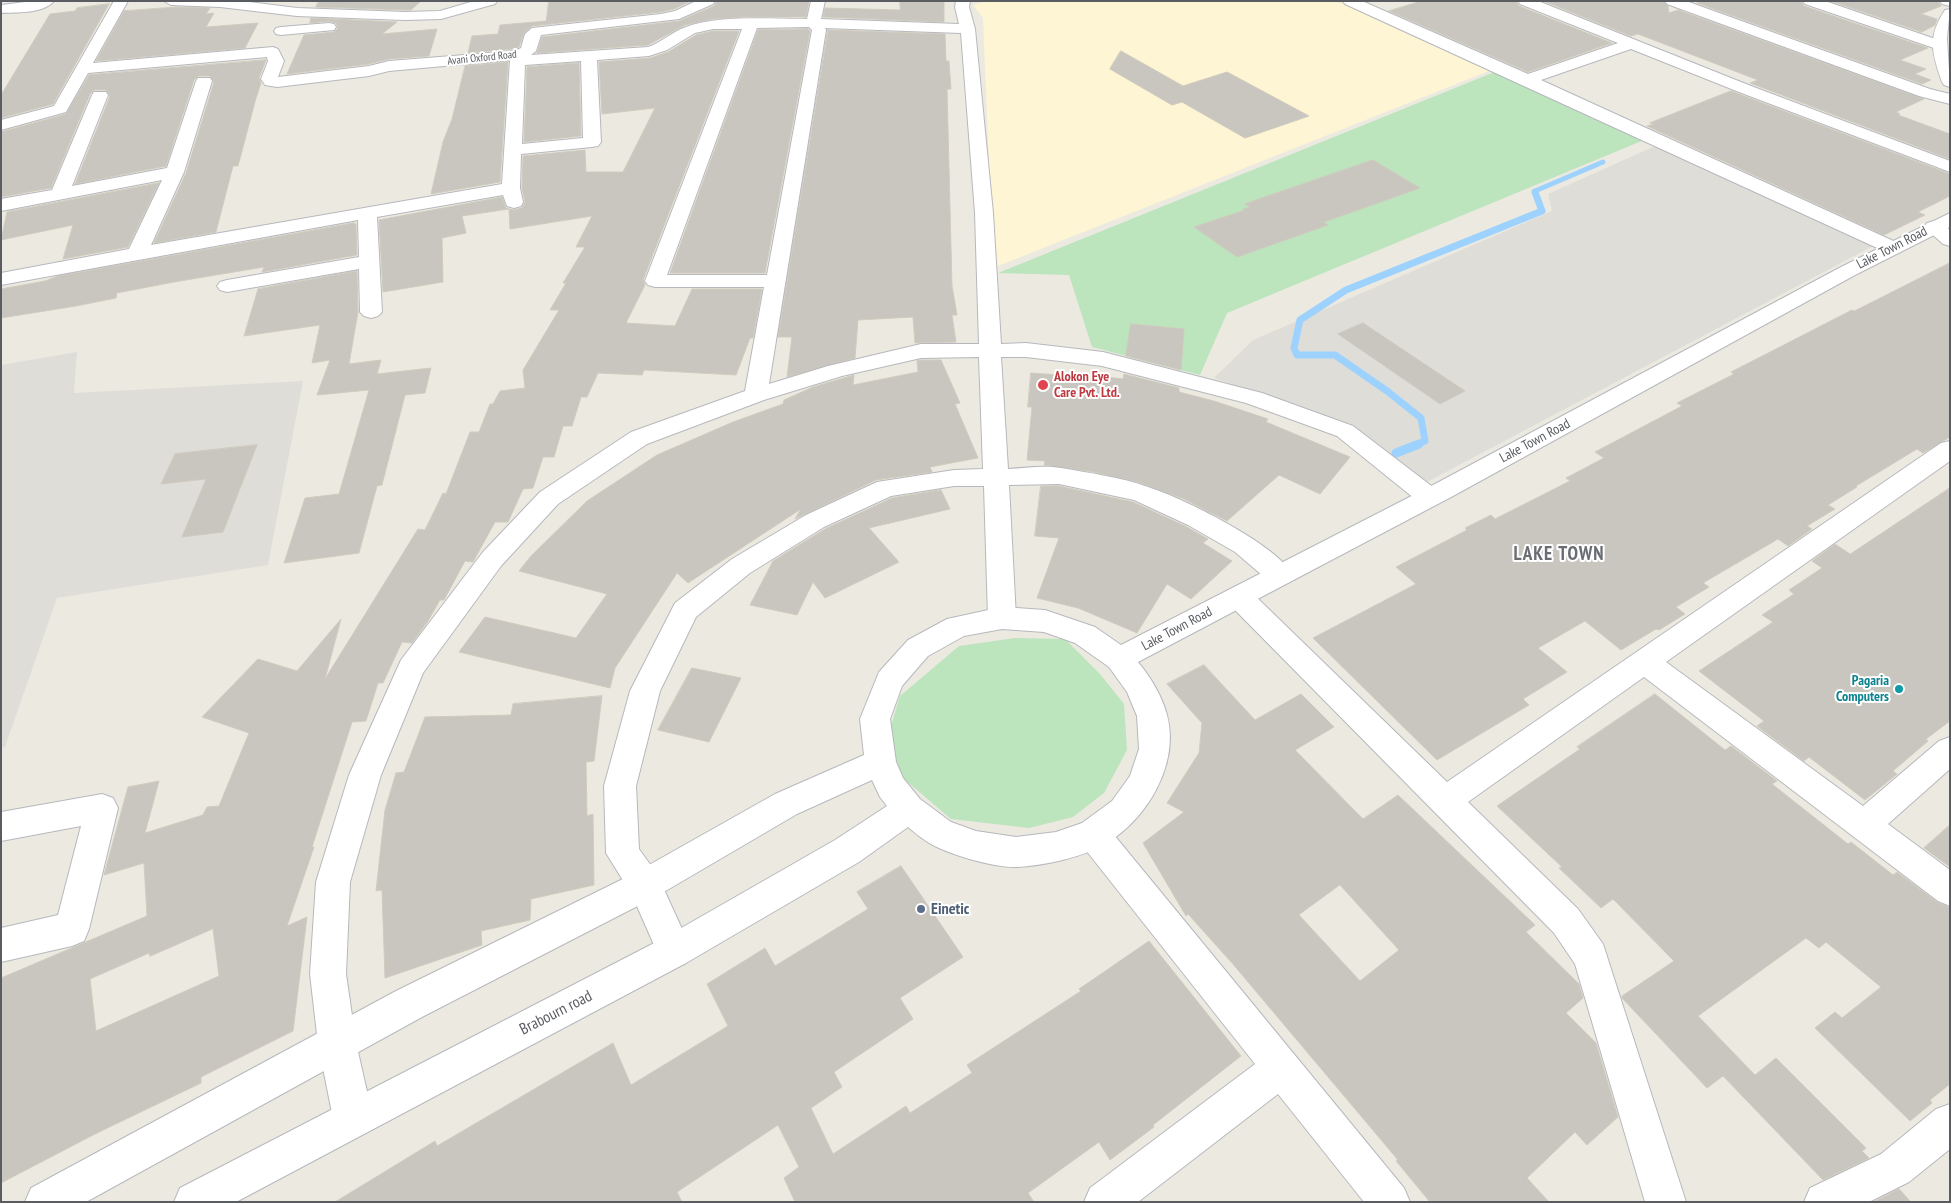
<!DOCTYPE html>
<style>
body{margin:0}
#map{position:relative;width:1951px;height:1203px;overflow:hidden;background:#eceae0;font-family:"PT Sans Narrow",sans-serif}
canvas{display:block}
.frame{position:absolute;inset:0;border:2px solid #595c61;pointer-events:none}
</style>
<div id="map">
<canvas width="1951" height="1203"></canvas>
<div class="frame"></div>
</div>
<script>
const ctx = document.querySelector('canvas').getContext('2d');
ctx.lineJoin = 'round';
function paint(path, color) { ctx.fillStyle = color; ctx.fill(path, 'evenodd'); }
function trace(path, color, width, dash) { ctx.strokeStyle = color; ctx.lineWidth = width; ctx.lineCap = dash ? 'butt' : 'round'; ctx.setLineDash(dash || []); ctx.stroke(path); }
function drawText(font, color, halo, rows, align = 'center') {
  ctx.font = font + ' "PT Sans Narrow",sans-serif'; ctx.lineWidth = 4; ctx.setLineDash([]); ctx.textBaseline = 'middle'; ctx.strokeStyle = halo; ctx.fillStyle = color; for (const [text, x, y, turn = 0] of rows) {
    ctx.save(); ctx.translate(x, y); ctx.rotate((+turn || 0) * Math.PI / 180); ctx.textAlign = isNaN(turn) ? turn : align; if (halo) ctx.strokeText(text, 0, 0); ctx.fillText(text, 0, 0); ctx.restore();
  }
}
const commercial = new Path2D(`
 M987 1H1336L1489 71 993 268 983 18 973 5Z`);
const industrial = new Path2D(`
 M1655 146 1875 245 1427 482 1350 424 1214 378 1253 340 1552 211 1548 194Z
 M77 352 74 393 303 381 268 565 57 598 5 747 1 748V365Z`);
const green = new Path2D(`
 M1497 71 1644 140 1227 313 1200 375 1092 347 1069 275 998 273Z
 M1015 638 1065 639 1100 674 1124 704 1127 750 1104 793 1073 817 1029 828 951 819 904 779 887 739 900 696 959 646Z`);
const streamFar2 = new Path2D(`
 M1536 193 1535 191 1603 162`);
const streamFar1 = new Path2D(`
 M1415 445 1425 441 1421 418 1387 391 1335 355H1297L1294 348 1300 320 1346 290 1542 211 1535 192`);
const stream = new Path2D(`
 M1396 453 1419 444`);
const building = new Path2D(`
 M319 1H421L411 10H405L316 7Z
 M549 1H691L674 9 661 12 532 26 524 33 519 47 514 49 468 53 472 36 498 34 500 25 546 21Z
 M717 1H809L806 17H745L713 19 685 25 648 45 537 53 542 37 679 21 714 6Z
 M900 1H944V22L823 17 825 8 900 10Z
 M1422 1H1516L1519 6 1612 43 1528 72 1389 11Z
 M1544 1H1663L1668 6 1669 13 1678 10 1924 99 1896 112 1900 114 1898 115 1950 134V159L1750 83 1758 80 1638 34 1631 36Z
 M1702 1H1801L1804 6 1928 48 1900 60 1926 69 1915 74 1931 80 1922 84 1697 3Z
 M1831 1H1938L1941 6 1921 14 1937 19 1935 25 1922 32Z
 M109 4 53 104 1 118V95L50 14 75 11 77 8Z
 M177 7 210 8 206 14 214 13 206 27 258 23 245 48 96 61 124 11Z
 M311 18 397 22 382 34 437 29 429 56 389 59 369 64 287 74 304 35 334 32 338 28 336 23 329 21 310 23Z
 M808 29 810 31 765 273H670L758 30Z
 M828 30 945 34 946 61H949L951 89H947L952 286 957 315H952L956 342 915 343 913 317 858 320 855 358 787 377 792 337H778Z
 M713 31H739L643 280 645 285 626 323 675 326 692 289H762L753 338H750L736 375 644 370 642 375 598 373 587 397H581L572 426H563L554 457H543L533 488 523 489 508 522H495L473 562 465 561 444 600H440L428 621 412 643 402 642 383 683H378L366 721 352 722 312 847H314L287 926 307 917 293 1031 201 1077V1083L95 1134 1 1183V978L147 916 144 863 104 875 128 787 159 781 145 833 203 815 207 807 219 806 249 733 202 717 258 659 297 671 341 619 325 679 418 529 425 530 443 493 446 494 470 432H479L490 404H493L500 391 525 388 523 370 559 310H550L566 283H563L585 247H576L592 216 510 229 509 209 462 216 466 233 442 238 443 282 383 292 379 220 502 197 506 208 513 210 522 208 525 202 522 188 523 156 585 150 586 172H623L655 108 602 114 599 62 650 58 668 52 696 35ZM213 929 219 976 96 1031 90 979 149 953 150 956Z
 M1121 51 1183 86 1227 72 1309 116 1245 138 1182 102 1172 105 1110 69Z
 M266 60 259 78 261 83 256 98 238 166H233L216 232 154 243 186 173 214 82 210 76H198L194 80 166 166 75 184 110 96 106 90H94L90 94 51 188 1 197V132L66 114 89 75Z
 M508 62 500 182 431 194 443 142 452 119 465 66Z
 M579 63 581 136 524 142 527 67Z
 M1731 91 1950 174V196L1918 212 1925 215 1884 235 1647 126 1654 124 1650 123Z
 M1373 160 1420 188 1324 222 1328 225 1237 257 1194 227 1245 210 1243 209 1250 207 1245 204Z
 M159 183 128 247 63 259 73 225 1 240 7 212Z
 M354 223 356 224 357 255 262 272 264 267 174 282 117 293 116 298 76 306 1 318V289L45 281 58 276Z
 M1950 263V437L1923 453 1917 449 1856 486 1857 487 1828 505 1835 509 1807 526 1812 529 1788 546 1778 539 1703 583 1709 587 1676 607 1685 614 1659 630 1656 629 1621 650 1585 621 1538 648 1567 672 1523 699 1529 705 1437 760 1313 638 1416 584 1396 567 1467 530 1465 528 1491 515 1495 519 1570 481 1566 478 1604 458 1595 452 1682 406 1677 403 1734 374 1731 372 1852 310 1854 311Z
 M357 271 358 312 349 364 381 360 377 374 431 368 425 393 405 395 382 485 377 486 359 553 284 563 305 498 339 494 369 390 317 395 330 360 312 363 320 325 244 336 258 289Z
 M1363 323 1465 391 1440 404 1338 334Z
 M1131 324 1184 329 1181 370 1126 356Z
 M921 360H941L960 403 955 404 978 458 930 467 932 472 876 480 795 519 801 509 688 583 677 573 615 668 610 688 459 652 485 617 576 638 607 594 519 571 531 556 587 501 657 455 733 422 783 404 784 400 813 387 854 375 853 385 918 372 917 361Z
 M1031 373 1089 377V375L1123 379 1124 374 1179 388V392L1214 401 1268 419 1266 422 1350 457 1320 494 1279 475 1227 521 1184 499 1138 482 1094 472 1044 465 1045 461 1027 460 1032 407H1028Z
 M257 445 223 532 182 537 206 479 161 484 175 454Z
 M1041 486H1059L1133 502 1187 527 1208 539 1203 543 1232 561 1191 599 1167 584 1137 633 1078 608 1037 598 1059 538 1035 536Z
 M1950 488V721L1926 739 1928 741 1893 771 1897 774 1865 800 1809 757 1804 761 1757 726 1764 721 1699 671 1773 622 1762 615 1794 594 1789 590 1822 568 1812 561 1835 544 1850 554Z
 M941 490 950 509 869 528 899 562 825 598 813 582 797 615 750 605 773 561 825 529 892 498Z
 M1204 665 1255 720 1301 694 1334 727 1295 750 1363 819 1398 795 1535 925 1526 932 1579 984 1583 998 1566 1013 1596 1043 1618 1117 1587 1145 1575 1132 1527 1178 1549 1202H1430L1396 1161 1398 1160 1232 963 1188 914 1186 916 1143 843 1184 812 1167 803 1199 753 1202 723 1167 684ZM1340 885 1399 950 1360 981 1299 915Z
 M692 668 741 678 709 742 658 730Z
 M1655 694 1725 750 1731 746 1777 781 1772 784 1848 844 1851 842 1893 875 1897 872 1937 902 1950 908V1084L1930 1100 1932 1103 1910 1121 1815 1028 1835 1012 1842 1018 1881 987 1826 942 1819 948 1806 938 1698 1016 1755 1075 1776 1058 1866 1148 1862 1151 1869 1158 1823 1180 1723 1076 1707 1088 1622 998V996L1674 961 1613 899 1601 908 1559 868 1562 867 1497 806 1580 749 1577 747Z
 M602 696 594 761 586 762 587 816 593 814 594 885 531 899 530 920 481 931 482 945 385 978 382 890 376 891 385 810 396 773 404 772 425 717 511 715 513 704Z
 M1950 825V867L1924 848Z
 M901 866 963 957 900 998 913 1019 834 1072 842 1087 811 1108 833 1154 906 1106 910 1113 972 1073 967 1065 1081 991 1079 989 1149 941 1241 1056 1153 1125 1154 1127 1110 1160 1099 1142 1028 1193 1034 1202H795L784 1178 799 1167 778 1125 677 1192 682 1202H335L435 1141 437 1146 613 1043 631 1085 728 1026 707 984 765 948 775 966 868 909 857 892Z
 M1899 1189 1911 1202H1874Z`);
const minor = new Path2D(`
 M34 1H54C43 14 17 12 1 13V5Z
 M114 1H128L93 63 273 47 278 49 284 61 278 77 369 66 389 61 515 51 521 48 525 34 532 28 661 14 675 11 696 1H715L713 4 679 19 541 35 536 51 531 55 648 47C662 42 672 32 686 27 718 15 772 19 807 19L811 1H825L821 19 959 24 955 7 956 1H970L969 7 975 29 993 213 1001 344 1026 343 1103 352 1262 393 1353 426 1438 491 1442 497 1438 503 1429 506 1420 503 1337 436 1246 403 1102 366 1026 357H1001L1008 469C1025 468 1044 465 1061 468 1089 473 1121 477 1148 487 1183 498 1276 544 1293 575L1290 582 1280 585 1270 582 1235 552 1188 525 1134 500 1059 484 1009 485 1016 618 1012 626 1002 629 992 626 988 618 984 486H954L891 496 824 527 750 573 696 617 660 691 636 786 639 849 657 874 692 951 686 963 674 968 662 963 632 895 606 853 604 786 630 691 675 603 732 559 806 515 877 482 954 470 983 469 979 357 921 358 842 376 764 400 647 444 558 504 501 566 423 673 381 775 350 882 346 974 356 1043 373 1118 367 1132 353 1138 339 1132 333 1118 318 1043 310 974 316 882 349 775 401 660 483 552 540 492 631 432 745 391 764 287H655L648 285 645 281 742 29H713L695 33 667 50 649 56 597 60 601 142 598 146 592 147 521 154 520 188 523 202 521 206 514 208 507 206 503 195 377 217 382 312 378 316 371 318 364 316 360 312 359 269 227 292 220 290 217 286 220 282 227 280 359 257 358 220 1 285V273L129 249 162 180 1 211V199L52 190 92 95 94 92H106L108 95 72 186 167 168 196 81 198 78H210L212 81 184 172 151 245 502 184 510 60 389 71 369 76 277 87 265 85 261 79 268 61 267 57 88 73 66 112 1 130V120L54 106ZM809 27 812 30 767 275H667L757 28ZM825 28 961 33 975 213 979 344H921L828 366 769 384 826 30ZM581 61 583 138 522 144 525 65Z
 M164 1H241L297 8 405 12 440 11 474 1H497L495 4 441 19 405 20 297 16 220 7 171 5Z
 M1343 1H1362L1528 74 1618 43 1520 4 1518 1H1538L1751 86 1950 161V172L1739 92 1631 49 1541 80 1900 244 1903 248 1900 252 1893 254 1886 252 1345 4Z
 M1665 1H1686L1930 89 1950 94V104L1919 96 1667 4Z
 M1803 1H1825L1944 42 1947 45 1944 48H1934L1805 4Z
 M1940 1H1950V6L1942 4Z
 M329 23 334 24 336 27 334 30 281 35 276 34 274 31 276 28 281 27Z
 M1934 221 1941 223 1950 230V246L1943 244 1924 227 1927 223Z
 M1950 441V461L1666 662 1863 806 1939 741 1950 737V769L1888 824 1950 870V906L1938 901 1644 677 1468 802 1578 909 1603 944 1686 1202H1645L1575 964 1554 933 1229 604 1225 597 1229 590 1239 587 1249 590 1447 782 1941 443Z
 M102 794 113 798 118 808 89 929 84 941 72 946 1 962V928L58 915 81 826 1 841V812Z
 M1093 819 1105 824 1404 1188 1410 1202H1364L1278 1094 1138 1202H1084L1090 1188 1255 1064 1081 844 1077 834 1081 824Z
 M1950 1104V1149L1909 1182 1869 1202H1804L1810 1188 1881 1154 1936 1109Z`);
const tertiary = new Path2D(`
 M1950 9 1947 38 1950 87 1944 85 1942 82C1932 54 1927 36 1945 10Z
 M1950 213V227L1855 275 1453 496 1138 662C1151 678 1162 696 1167 715 1180 764 1147 820 1105 844 1084 857 1042 866 1017 867 995 868 945 854 926 841 920 837 914 832 908 827L859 862 686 963 236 1202H174L180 1188 662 939 835 840 887 806 880 797 872 780 797 814 657 896 422 1017 86 1202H25L31 1188 396 991 633 874 775 794 864 755 860 719 879 672 908 640 947 619 1002 607 1045 610 1095 627 1121 645 1435 484 1841 267ZM1002 629 1044 632 1075 643 1109 667 1127 692 1137 716 1139 749 1130 776 1112 801 1082 823 1056 832 1016 837 976 831 951 822 920 799 903 778 896 762 890 719 902 686 928 656 964 636Z`);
const markers = [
 [1043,385,6,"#e0444e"],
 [1899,689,5,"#0f9aa8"],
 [921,909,5,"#5c6f8a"]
];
const farStreetnames = [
 ["Avani Oxford Road",482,58,-6]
];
const streetNames = [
 ["Lake Town Road",1892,248,-27],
 ["Lake Town Road",1535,441,-28],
 ["Lake Town Road",1177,629,-28]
];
const healthNames = [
 ["Alokon Eye",1054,377],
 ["Care Pvt. Ltd.",1054,393]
];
const cultureNames = [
 ["Pagaria",1889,681],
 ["Computers",1889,697]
];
const nearServicenames = [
 ["Einetic",931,909]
];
const nearStreetnames = [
 ["Brabourn road",556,1013,-27]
];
const districtNames = [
 ["LAKE TOWN",1559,555]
];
paint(commercial, '#fdf5d3');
paint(industrial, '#dfddd8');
paint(green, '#bce4bd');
trace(streamFar2, '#9dd2ff', 5);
trace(streamFar1, '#9dd2ff', 7);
trace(stream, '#9dd2ff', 9);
paint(building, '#c9c6bf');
trace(building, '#d0cbbe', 1);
trace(minor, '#b6b8bd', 2);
trace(tertiary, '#b6b8bd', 2);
paint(minor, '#fff');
paint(tertiary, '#fff');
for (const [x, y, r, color] of markers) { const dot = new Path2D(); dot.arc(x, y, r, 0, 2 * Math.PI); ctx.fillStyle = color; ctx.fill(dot); trace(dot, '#fff', 2); }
drawText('11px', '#595c61', '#fff', farStreetnames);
drawText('14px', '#595c61', '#fff', streetNames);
drawText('bold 14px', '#be3a42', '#fff', healthNames, 'left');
drawText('bold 14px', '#0d838f', '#fff', cultureNames, 'right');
drawText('bold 16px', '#4e5e75', '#fff', nearServicenames, 'left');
drawText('16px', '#595c61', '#fff', nearStreetnames);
ctx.letterSpacing = '1px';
drawText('bold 19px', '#6a6e73', '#fff', districtNames);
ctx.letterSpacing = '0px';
</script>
